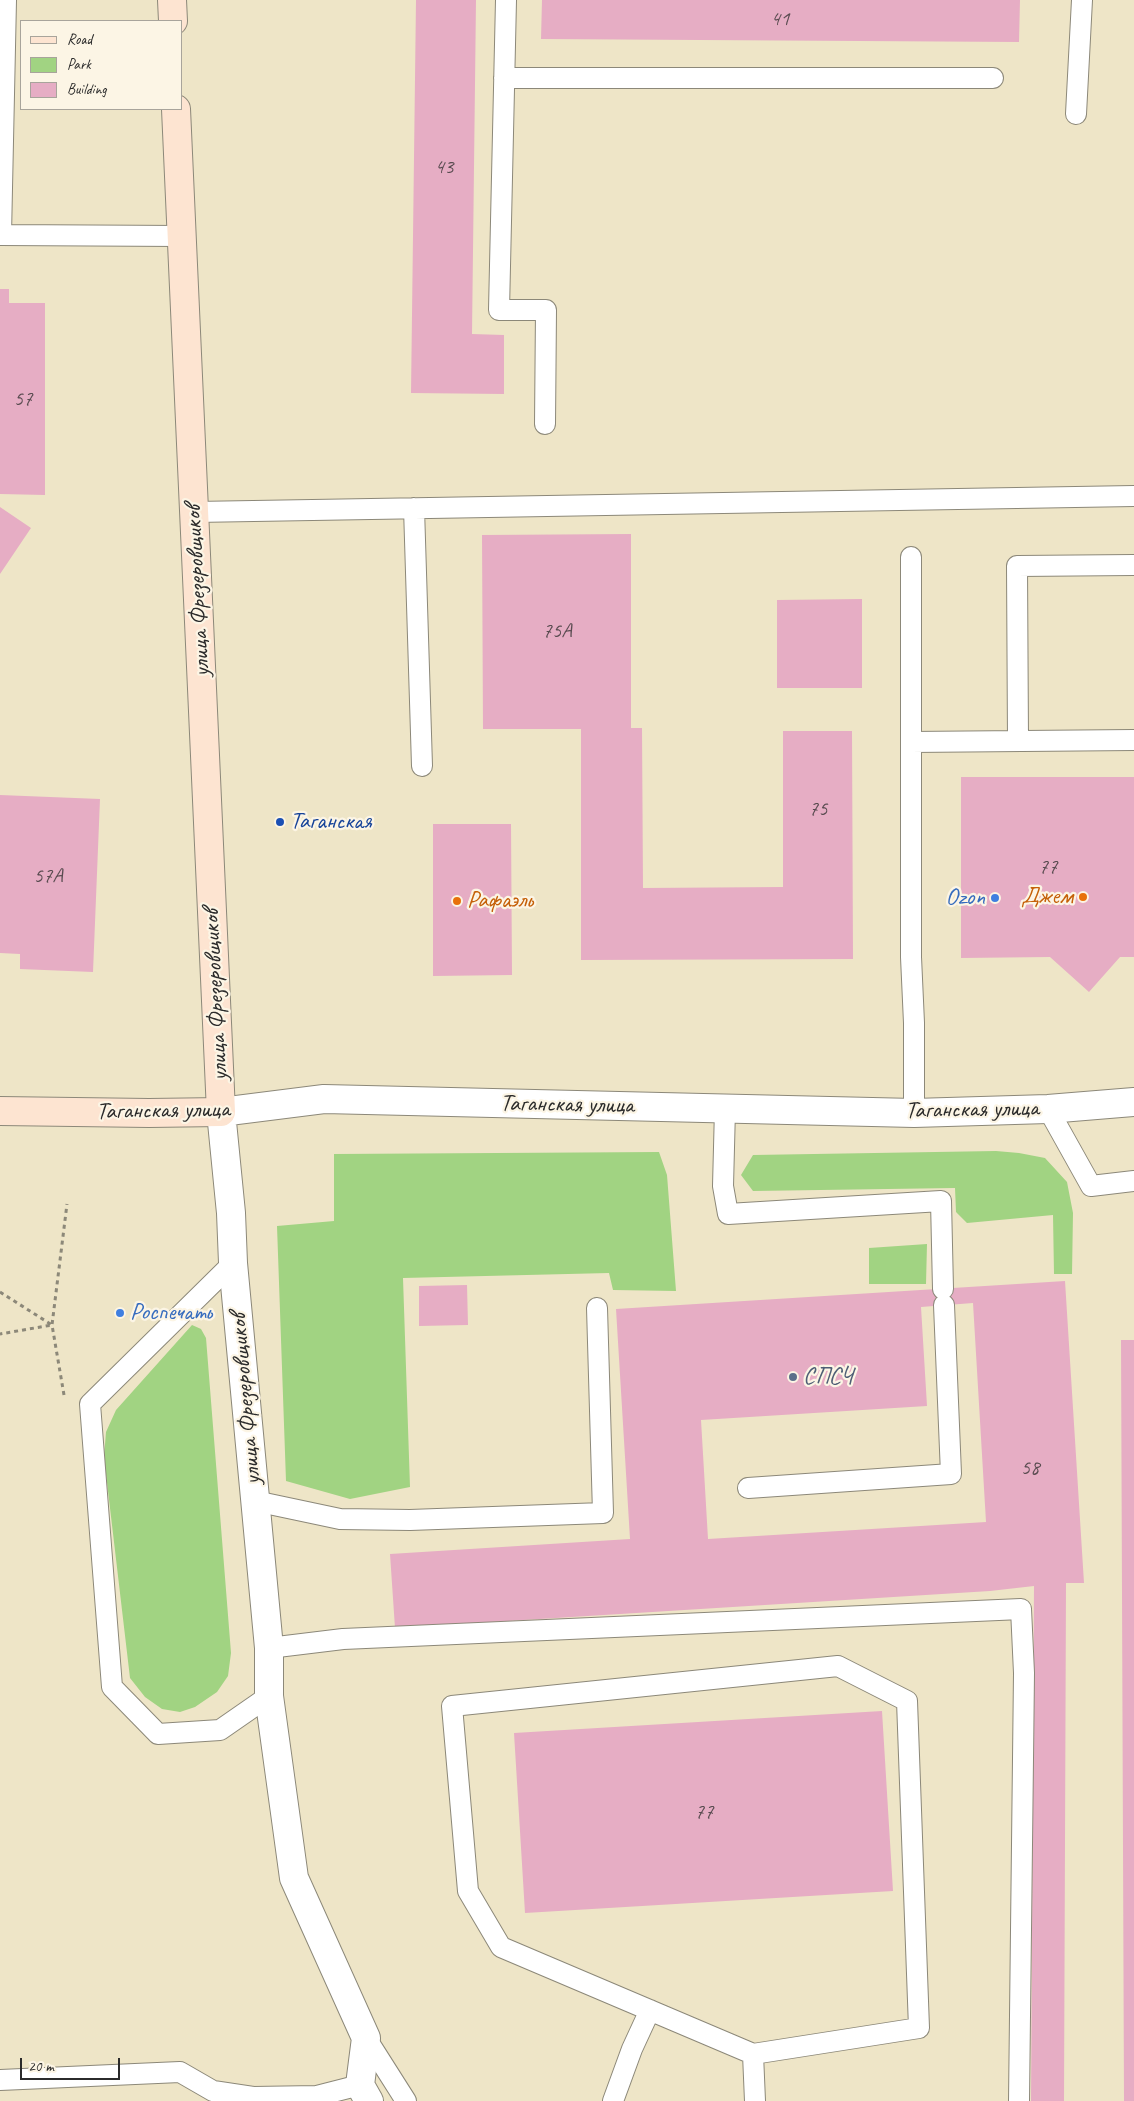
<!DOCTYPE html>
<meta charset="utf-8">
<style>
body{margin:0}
#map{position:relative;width:1134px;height:2101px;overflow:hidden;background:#eee5c7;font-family:Caveat,sans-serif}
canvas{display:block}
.legend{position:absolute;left:20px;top:20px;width:162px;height:90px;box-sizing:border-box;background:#fcf5e5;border:1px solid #a8a49b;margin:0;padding:6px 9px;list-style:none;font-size:15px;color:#2b2b2b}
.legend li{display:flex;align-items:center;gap:10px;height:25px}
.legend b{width:25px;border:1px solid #a8a49b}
.scale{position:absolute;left:20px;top:2058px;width:100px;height:22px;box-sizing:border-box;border:2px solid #2b2b2b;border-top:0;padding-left:6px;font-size:15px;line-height:18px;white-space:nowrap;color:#2b2b2b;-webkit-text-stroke:4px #fcf5e5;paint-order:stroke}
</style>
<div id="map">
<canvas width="1134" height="2101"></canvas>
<ul class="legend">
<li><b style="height:6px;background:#fde4d1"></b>Road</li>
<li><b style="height:14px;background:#a1d382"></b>Park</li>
<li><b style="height:14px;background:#e6adc4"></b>Building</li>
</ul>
<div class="scale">20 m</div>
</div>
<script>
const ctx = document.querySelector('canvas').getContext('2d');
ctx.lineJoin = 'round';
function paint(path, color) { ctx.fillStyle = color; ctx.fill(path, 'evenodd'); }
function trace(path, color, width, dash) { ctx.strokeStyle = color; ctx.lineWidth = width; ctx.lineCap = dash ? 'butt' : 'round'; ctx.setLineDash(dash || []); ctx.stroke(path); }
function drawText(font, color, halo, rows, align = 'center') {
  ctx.font = font + ' Caveat,sans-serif'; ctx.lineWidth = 4.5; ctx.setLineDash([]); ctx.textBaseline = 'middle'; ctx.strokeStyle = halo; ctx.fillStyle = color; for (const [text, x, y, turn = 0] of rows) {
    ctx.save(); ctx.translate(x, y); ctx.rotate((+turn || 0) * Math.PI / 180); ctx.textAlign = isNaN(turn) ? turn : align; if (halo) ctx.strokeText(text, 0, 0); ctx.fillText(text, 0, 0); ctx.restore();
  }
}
const green = new Path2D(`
 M996 1151 1019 1153 1045 1158 1067 1182 1073 1213 1072 1274H1054L1053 1215 967 1223 956 1212 955 1188 753 1191 741 1175 753 1155Z
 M659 1152 667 1175 676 1291 613 1290 609 1273 403 1278 410 1487 350 1499 286 1481 277 1226 334 1221V1154Z
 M927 1244 926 1284H869V1248Z
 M192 1325 201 1329 206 1338 231 1653 228 1676 217 1692 195 1707 180 1712 162 1709 145 1697 130 1678 104 1457 106 1432 116 1410Z`);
const building = new Path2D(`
 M416 0H476L472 334 504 335V394L411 393Z
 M542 0H1020L1019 42 541 39Z
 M0 289H9V303H45V495L0 494Z
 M0 507 31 528 0 574Z
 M631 534V728H642L643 888 783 887V731H852L853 959 581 960V729H483L482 535Z
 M862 599V688H777V600Z
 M961 777H1134V957H1120L1089 992 1050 957 961 958Z
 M0 795 100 799 93 972 20 969V954L0 953Z
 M433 824H511L512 975 433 976Z
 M1065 1281 1084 1583H1066L1064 2101H1031L1034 1586 990 1591 395 1628 390 1554 630 1539 616 1309ZM973 1303 986 1522 708 1539 701 1420 927 1406 921 1307Z
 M467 1285 468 1325 419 1326V1286Z
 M1121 1340H1134V2101H1124Z
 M882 1711 893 1891 525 1913 514 1733Z`);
const path = new Path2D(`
 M0 1292 52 1325 0 1334
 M64 1395 52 1325 67 1204`);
const lane = new Path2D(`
 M506 0 499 310H546L545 424
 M504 78H993
 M1076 114 1082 0
 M0 235 181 236
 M1 235 6 0
 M414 508 422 766
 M195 512 1134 496
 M911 557V957L914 1023V1113
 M1018 741 1017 566 1134 565
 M911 742 1134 740
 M725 1109 723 1186 728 1214 941 1201 943 1289
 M1048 1109 1091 1186 1134 1181
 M233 1263 90 1404 112 1687 158 1734 220 1730 269 1696
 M748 1488 951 1474 944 1305
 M255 1501 340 1519 410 1520 603 1513 597 1308
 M269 1648 343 1639 1021 1609 1024 1673 1019 2101
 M366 2038 406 2101
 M753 2054 919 2028 907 1701 838 1666 452 1706 468 1891 501 1947 753 2054 755 2101
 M0 2080 180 2072 213 2091 253 2097 317 2096 360 2085
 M613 2101 632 2049 650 2010`);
const street = new Path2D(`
 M369 2101 360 2085 366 2038 294 1878 269 1696V1648L233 1263 231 1213 221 1112 324 1099 914 1113 1048 1109 1134 1102`);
const secondary = new Path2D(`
 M172 0 173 21
 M0 1111 149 1113 221 1112 176 109`);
const markers = [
 [280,822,5,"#1a4fb4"],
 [1083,897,5,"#e8710a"],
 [995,898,5,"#3f7fe0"],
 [457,901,5,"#e8710a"],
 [120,1313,5,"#3f7fe0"],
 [793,1377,5,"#5c6f8a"]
];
const numberNames = [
 ["41",780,19],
 ["43",444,167],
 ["57",23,399],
 ["75А",557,631],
 ["75",818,809],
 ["77",1048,867],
 ["57А",48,876],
 ["58",1030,1468],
 ["77",704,1812]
];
const streetNames = [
 ["улица Фрезеровщиков",198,591,-93],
 ["улица Фрезеровщиков",216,995,-93],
 ["Таганская улица",567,1105,1],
 ["Таганская улица",972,1110,-1],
 ["Таганская улица",163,1111,-1],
 ["улица Фрезеровщиков",246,1399,-95]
];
const transitNames = [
 ["Таганская",290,822]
];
const foodNames = [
 ["Джем",1073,897],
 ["Рафаэль",467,901,"left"]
];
const shopNames = [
 ["Ozon",985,898],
 ["Роспечать",130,1313,"left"]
];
const serviceNames = [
 ["СПСЧ",803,1377]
];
paint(green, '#a1d382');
paint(building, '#e6adc4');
trace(lane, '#8c8879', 22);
trace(street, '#8c8879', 30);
trace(secondary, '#8c8879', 30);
trace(path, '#8c8879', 3, [4, 4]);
trace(lane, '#fff', 20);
trace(street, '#fff', 28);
trace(secondary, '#fde4d1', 28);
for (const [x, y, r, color] of markers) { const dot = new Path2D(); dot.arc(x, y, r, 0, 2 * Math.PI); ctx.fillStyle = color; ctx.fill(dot); trace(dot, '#fcf5e5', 2); }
drawText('21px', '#5a4c51', null, numberNames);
drawText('24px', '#2b2b2b', '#fcf5e5', streetNames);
drawText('24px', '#164399', '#fcf5e5', transitNames, 'left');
drawText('24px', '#c56008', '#fcf5e5', foodNames, 'right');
drawText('24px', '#366cbe', '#fcf5e5', shopNames, 'right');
drawText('24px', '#4e5e75', '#fcf5e5', serviceNames, 'left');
</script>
